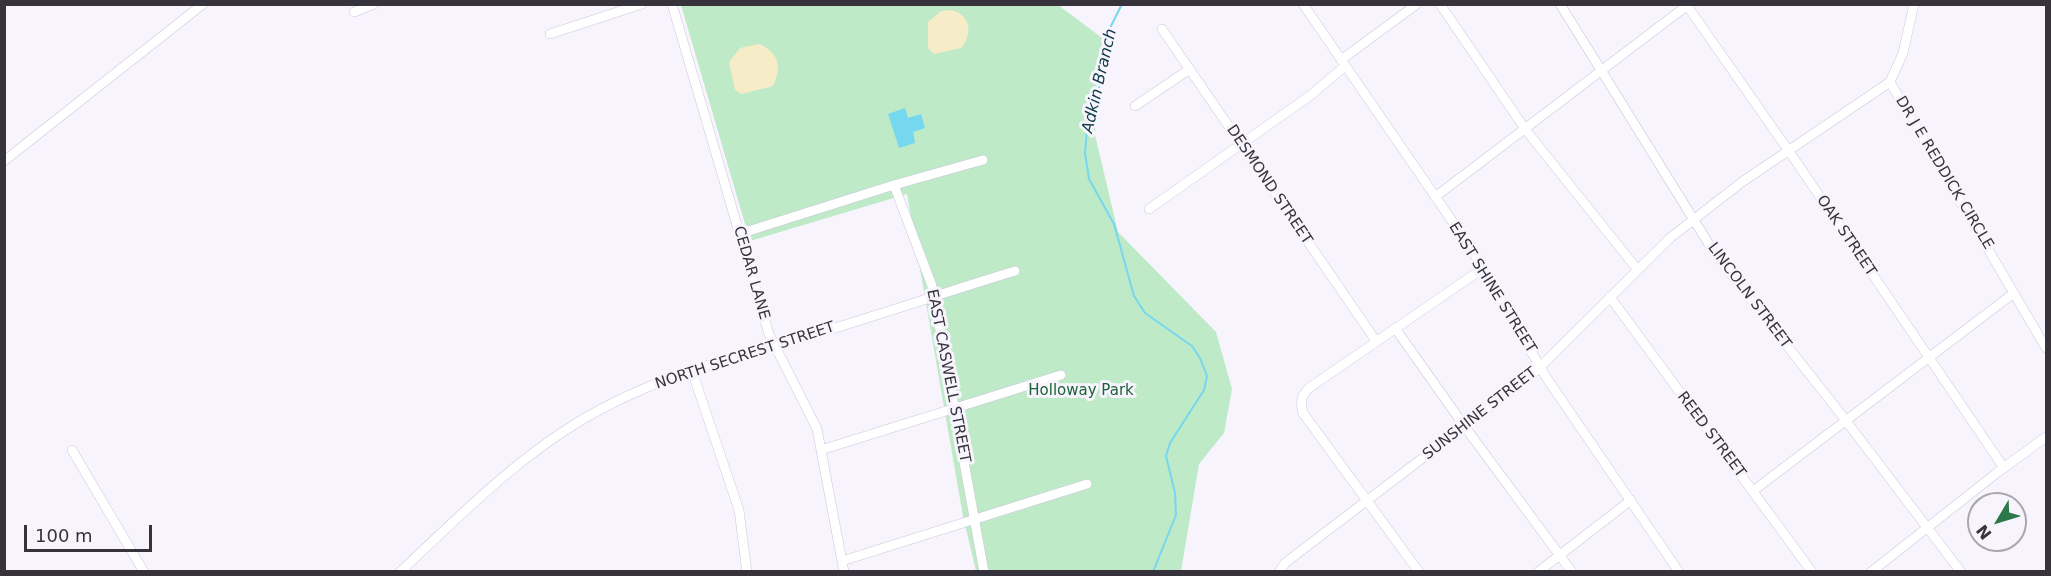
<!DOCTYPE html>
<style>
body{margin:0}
#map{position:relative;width:2051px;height:576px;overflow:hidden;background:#f7f4fd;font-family:"DejaVu Sans",sans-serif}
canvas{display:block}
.frame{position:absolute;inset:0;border:6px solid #36333c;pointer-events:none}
.north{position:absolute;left:1967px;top:492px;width:60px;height:60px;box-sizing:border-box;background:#f7f4fd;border:2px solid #aaa7b0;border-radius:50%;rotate:232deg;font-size:16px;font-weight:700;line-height:24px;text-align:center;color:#36333c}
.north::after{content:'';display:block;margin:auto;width:21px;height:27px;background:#2b7949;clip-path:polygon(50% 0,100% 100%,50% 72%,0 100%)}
.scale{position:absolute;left:24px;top:525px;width:128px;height:27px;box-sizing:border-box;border:3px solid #36333c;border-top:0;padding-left:8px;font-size:18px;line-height:21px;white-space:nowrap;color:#36333c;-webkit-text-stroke:4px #f7f4fd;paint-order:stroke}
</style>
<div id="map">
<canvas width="2051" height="576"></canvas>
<div class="frame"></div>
<div class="north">N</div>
<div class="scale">100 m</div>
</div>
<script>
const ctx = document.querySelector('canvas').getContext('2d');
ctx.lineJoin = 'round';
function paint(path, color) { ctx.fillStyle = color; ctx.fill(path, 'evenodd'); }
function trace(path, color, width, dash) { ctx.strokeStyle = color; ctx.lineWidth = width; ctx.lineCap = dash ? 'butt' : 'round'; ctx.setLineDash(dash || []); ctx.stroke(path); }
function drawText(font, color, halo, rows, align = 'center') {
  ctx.font = font + ' "DejaVu Sans",sans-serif'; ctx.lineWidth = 6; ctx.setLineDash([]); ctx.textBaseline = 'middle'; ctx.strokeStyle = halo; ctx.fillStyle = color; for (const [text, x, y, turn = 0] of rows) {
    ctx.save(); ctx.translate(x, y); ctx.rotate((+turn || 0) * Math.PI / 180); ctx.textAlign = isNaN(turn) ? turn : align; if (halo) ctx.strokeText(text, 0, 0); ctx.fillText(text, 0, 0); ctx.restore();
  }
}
const green = new Path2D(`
 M681 5H1058L1105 40 1097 73 1095 135 1118 232 1216 332 1232 389 1224 433 1199 464 1181 571H976L963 516 907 194 750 241Z`);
const sand = new Path2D(`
 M951 10C971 14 973 35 961 48L934 54 928 48V22L941 11Z
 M759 44C778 52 783 67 773 86L742 94 735 90 729 62 740 48Z`);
const water = new Path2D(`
 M905 108 908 118 921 114 925 128 913 132 915 143 899 148 888 114Z`);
const stream = new Path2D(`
 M1122 4 1108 32 1098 95 1088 118 1085 153 1089 179 1114 224 1134 296 1145 313 1192 346 1200 358 1207 376 1204 390 1170 443 1166 456 1175 493 1176 515 1153 572`);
const minor = new Path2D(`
 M672 4 769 334 817 429 844 572
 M1303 4 1472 250 1546 377 1679 572
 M1440 4 1525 129 1637 269
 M1560 4 1715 254 1840 413 1961 572
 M1686 4 1795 160 2004 468
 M354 12 374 4
 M1162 29 1376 341
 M550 34 642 4
 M1341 60 1417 4
 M1890 82 2046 348
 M1890 82 1903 53 1914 4
 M1135 106 1190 69
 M4 161 203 4
 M894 185 932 286 984 572
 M1435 197 1689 4
 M1149 209 1311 95 1345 66
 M739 234 894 185 983 160
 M1610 297 1812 572
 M1395 328 1465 427 1572 572
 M692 371 739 510 747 572
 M72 450 144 572
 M821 450 1061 375
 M1753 491 2014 293
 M842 561 1087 484
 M400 572C465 511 529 445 609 405 669 374 734 357 798 339 871 318 942 293 1015 271
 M1279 572 1285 563 1533 374 1670 238 1742 182 1890 82
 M1419 572 1303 413C1300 402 1301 396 1309 388L1482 269
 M1538 572 1631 500
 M1871 572 1998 472 2046 437`);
const streetNames = [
 ["DR J E REDDICK CIRCLE",1944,173,59],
 ["DESMOND STREET",1269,185,56],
 ["OAK STREET",1846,236,56],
 ["CEDAR LANE",751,273,74],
 ["EAST SHINE STREET",1492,288,58],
 ["LINCOLN STREET",1749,296,53],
 ["NORTH SECREST STREET",745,356,-18],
 ["EAST CASWELL STREET",948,376,79],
 ["SUNSHINE STREET",1480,414,-38],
 ["REED STREET",1711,435,53]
];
const parkNames = [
 ["Holloway Park",1081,391]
];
const waterNames = [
 ["Adkin Branch",1100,81,-77]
];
paint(green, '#beeac8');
paint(sand, '#f6ecc7');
paint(water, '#75d8ee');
trace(stream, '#75d8ee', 2);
trace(minor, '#ccc7dc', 10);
trace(minor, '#fff', 9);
drawText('15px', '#36333c', '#f7f4fd', streetNames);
drawText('15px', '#1a6335', '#f7f4fd', parkNames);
drawText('italic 16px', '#0c3b45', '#f7f4fd', waterNames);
</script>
